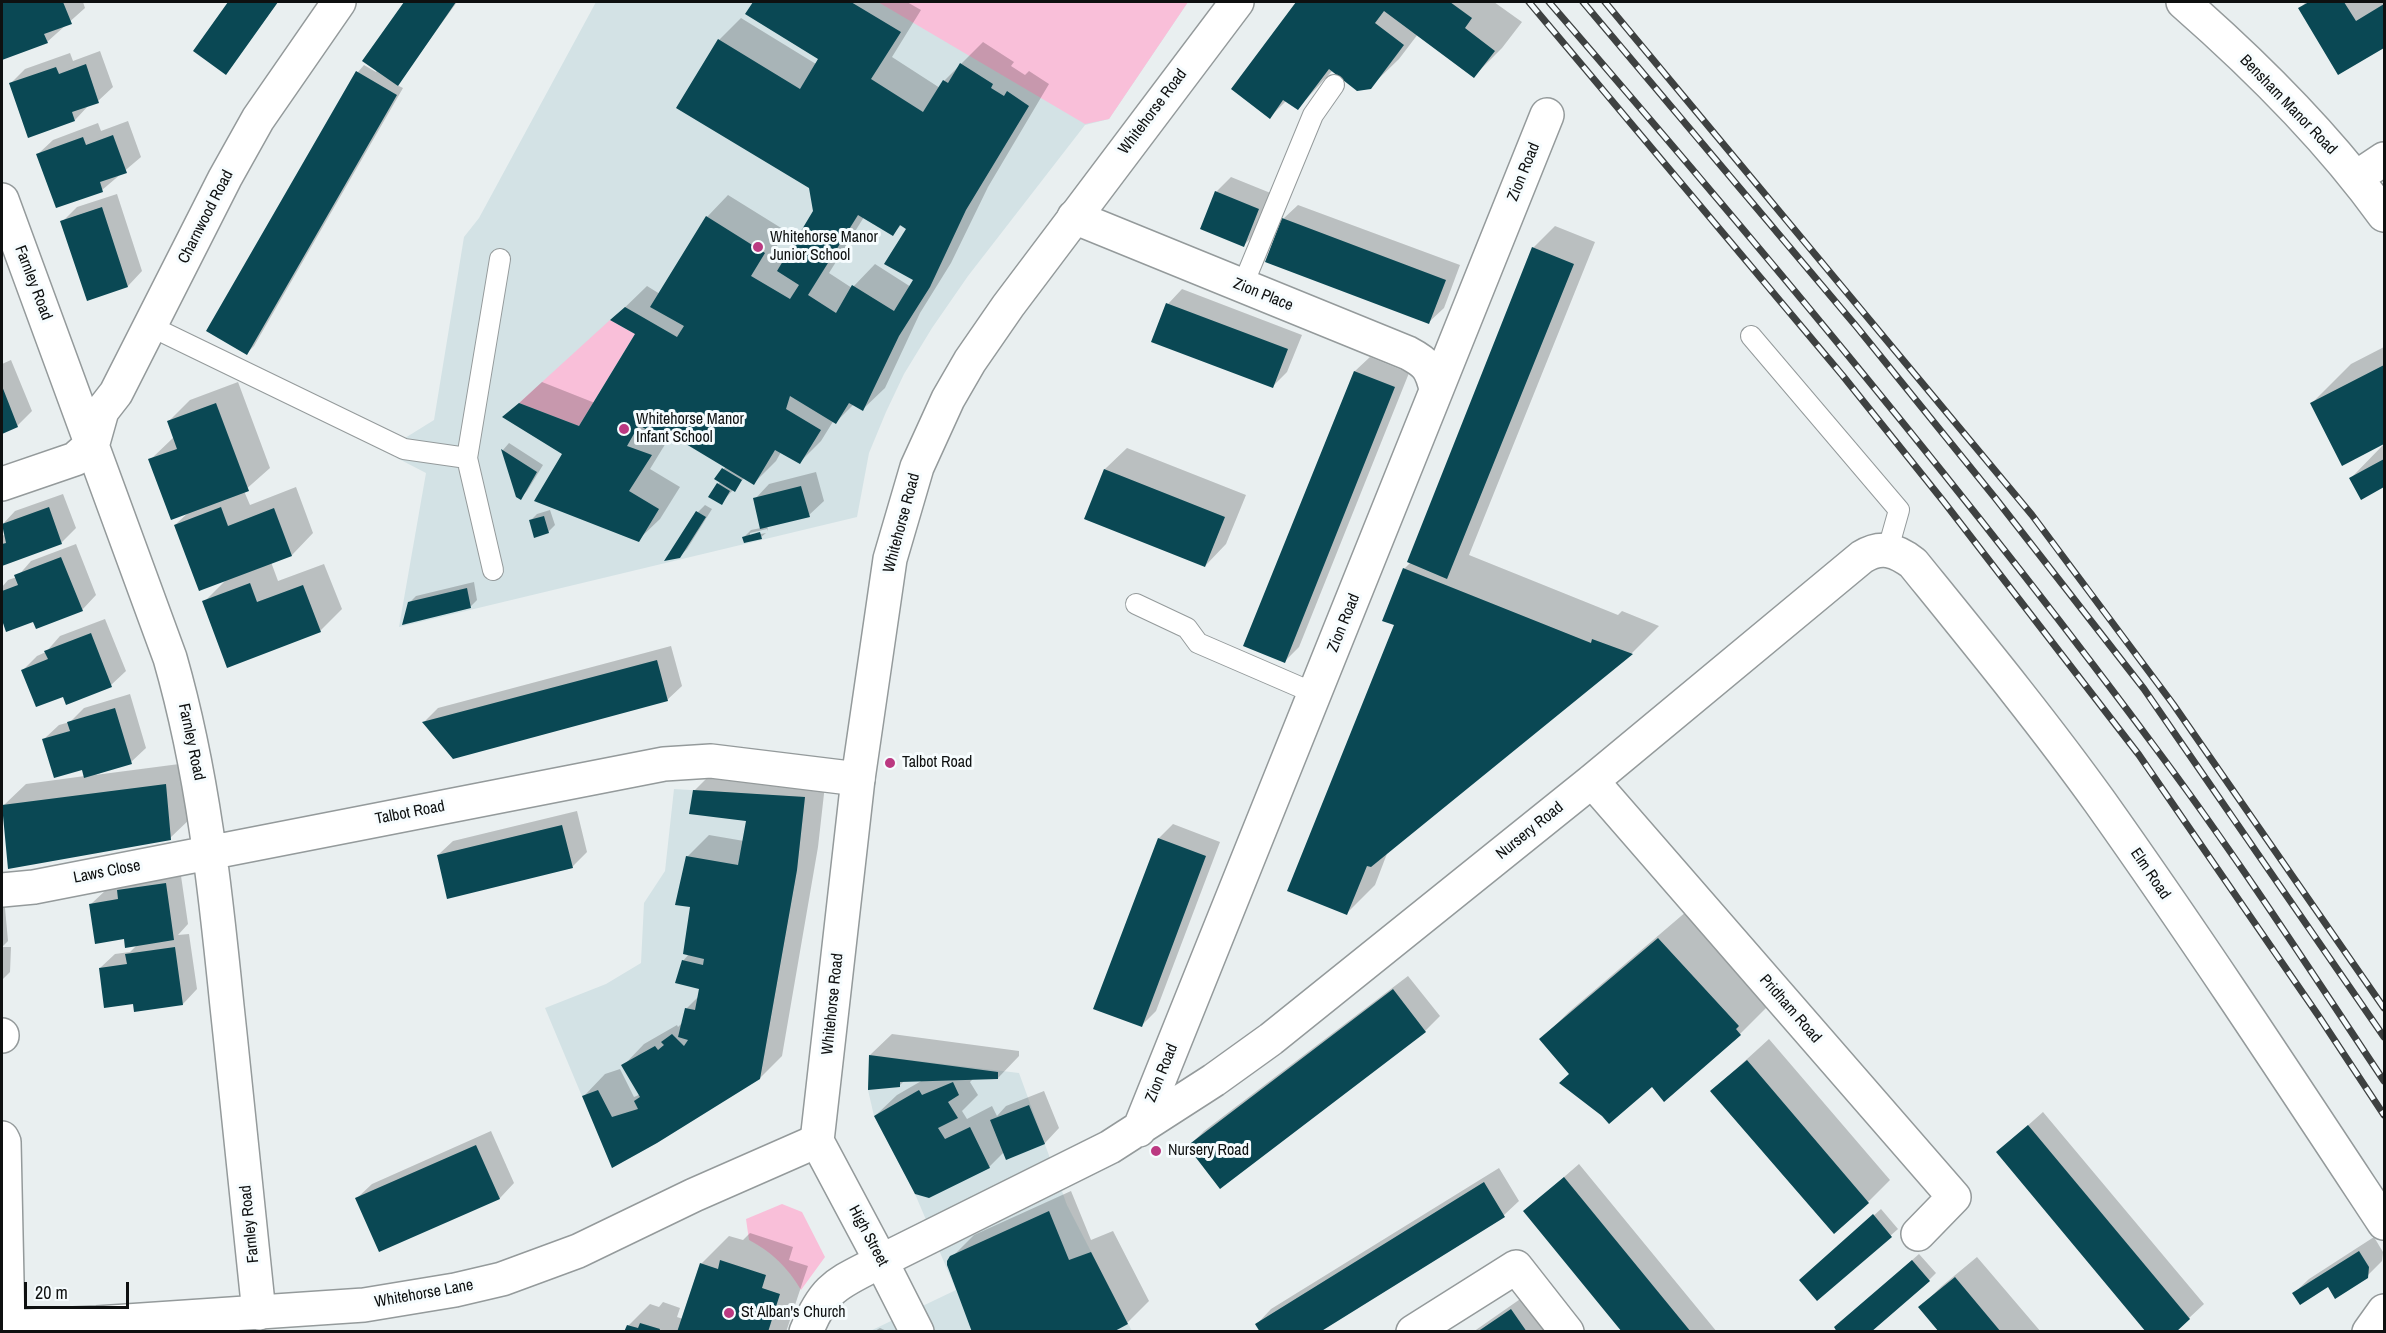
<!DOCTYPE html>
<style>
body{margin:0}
#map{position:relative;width:2386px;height:1333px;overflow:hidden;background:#e9eff0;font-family:"Archivo Narrow",sans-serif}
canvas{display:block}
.frame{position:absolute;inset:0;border:3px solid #0e1010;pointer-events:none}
.scale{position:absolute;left:24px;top:1282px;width:105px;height:27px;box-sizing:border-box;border:3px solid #0e1010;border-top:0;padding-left:8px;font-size:18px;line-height:21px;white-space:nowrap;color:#0e1010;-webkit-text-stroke:4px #f6fcfe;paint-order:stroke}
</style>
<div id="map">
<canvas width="2386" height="1333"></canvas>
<div class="frame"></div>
<div class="scale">20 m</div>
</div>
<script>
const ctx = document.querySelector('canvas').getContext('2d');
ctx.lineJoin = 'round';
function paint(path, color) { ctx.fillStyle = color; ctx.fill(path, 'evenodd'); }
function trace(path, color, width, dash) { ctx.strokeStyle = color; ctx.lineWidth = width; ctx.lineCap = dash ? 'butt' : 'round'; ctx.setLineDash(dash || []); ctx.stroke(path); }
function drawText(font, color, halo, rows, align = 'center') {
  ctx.font = font + ' "Archivo Narrow",sans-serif'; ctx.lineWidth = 6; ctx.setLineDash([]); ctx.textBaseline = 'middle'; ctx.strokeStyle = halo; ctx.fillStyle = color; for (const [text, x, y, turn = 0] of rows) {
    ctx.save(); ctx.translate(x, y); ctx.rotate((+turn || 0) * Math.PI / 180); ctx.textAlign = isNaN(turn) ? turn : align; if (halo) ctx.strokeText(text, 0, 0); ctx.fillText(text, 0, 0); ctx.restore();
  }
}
const built = new Path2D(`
 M596 2H1188L1109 119 1085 125 968 276 932 328 904 374 886 412 869 453 857 517 399 627 426 473 397 458 405 438 434 420 464 237 479 218Z
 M674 789 805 797 797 870 760 1079 657 1143 612 1168 545 1008 606 984 641 963 644 903 665 871Z
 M869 1055 1019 1073 1067 1205 1132 1331 868 1332 956 1290 915 1194 874 1116 868 1090Z`);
const green = new Path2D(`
 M878 2H1188L1109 119 1085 124Z
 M610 320 635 334 579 426 519 403Z
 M782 1204 802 1212 825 1257 801 1290C788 1268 772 1252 749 1240L746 1219Z`);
const shadow = new Path2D(`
 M2 2H83L85 8 47 42 2 58Z
 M229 2H278L226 73 195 51Z
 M406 2H457L397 85 403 88 254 346 247 353 358 72 364 65 376 72 377 70 364 61Z
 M754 2H907L921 10 892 57 940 88 944 81 983 42 1014 62 1011 66 1025 75 1029 71 1049 84 988 187 951 263 920 313 885 388 863 409 854 404 836 422 834 420 821 441 799 463 781 452 776 461 754 483 745 477 721 503 718 484 721 481 717 479 726 466 672 433 650 469 680 487 660 519 638 540 564 453 504 417 542 382 595 403 637 334 613 319 647 286 660 294 707 217 728 195 786 231 772 254 784 261 814 211 810 187 719 40 741 18 816 64 820 58 747 14ZM864 217 892 234 902 224 908 228 915 280 911 287 875 264 852 288 829 273Z
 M1298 2H1494L1522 22 1502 48 1474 76 1418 34 1399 59 1370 87 1333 70 1298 108 1287 100 1270 117 1233 89Z
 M2306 2H2384V47L2338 73 2300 8Z
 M100 51 113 87 98 101 89 105 75 120 10 84 25 69 70 53 73 61Z
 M128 121 141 157 102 190 38 154 53 140 98 123 101 131Z
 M1231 177 1273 194 1258 231 1244 245 1216 192Z
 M117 194 142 271 128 286 88 299 62 222 77 207Z
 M1298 205 1460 265 1444 308 1429 322 1283 219Z
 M1555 226 1595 242 1469 555 1618 615 1622 611 1659 626 1632 653 1388 851 1375 885 1347 913 1404 569 1411 562 1409 561 1533 248Z
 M1182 289 1302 335 1287 372 1273 386 1168 304Z
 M2384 347V442L2343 464 2312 403 2351 364Z
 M1370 357 1409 373 1299 647 1285 661 1245 646 1355 371Z
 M11 360 32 411 17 426 2 432V364Z
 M238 382 270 468 244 491 250 505 296 487 313 533 292 555 271 562 278 581 324 564 342 609 320 631 204 602 226 580 175 525 189 512 150 460 174 437 168 422 190 400Z
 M509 443 543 465 527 491 520 498 517 496 503 450Z
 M2384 444V486L2362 498 2351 478Z
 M1127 448 1246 495 1226 544 1205 566 1086 518 1105 469Z
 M816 472 824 501 809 515 767 525 768 531 767 529 750 533V536L766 533 761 537H744L751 530 761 528 755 499 769 484Z
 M63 494 76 528 61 543 2 564V536L4 535 2 525 15 511Z
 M705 505 712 509 687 549 679 557 668 559 698 512Z
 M550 510 555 525 548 532 530 521 537 514Z
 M76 544 96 595 82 610 34 620 7 630 2 616V587L8 580 17 577 31 561Z
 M474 582 477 600 470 607 409 603 416 596Z
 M105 619 126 671 111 685 67 703 64 695 23 670 37 656 46 652 60 636Z
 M671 646 682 686 667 700 424 722 438 708Z
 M130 694 146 748 131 762 95 775 187 763 192 817 170 838 4 805 26 784 85 776 83 768 44 739 59 725 70 722 84 708Z
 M716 769 826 776 818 847 782 1056 760 1078 613 1166 584 1096 605 1074 620 1069 634 1097 641 1094 623 1066 644 1044 677 1025 678 1027 683 1022 686 1009 699 996 700 988 683 961 689 954 691 906 687 857 709 835 744 841 747 819 694 791Z
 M577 811 587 852 572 867 438 855 453 841Z
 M1173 824 1220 842 1156 1011 1142 1025 1159 838Z
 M180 869 188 924 178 935 189 934 197 989 183 1004 134 1002 100 968 115 954 130 952 137 945 125 938 91 904 106 890 122 887 133 876Z
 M2 897H4L8 941 2 947H11L10 972 2 980Z
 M1687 911 1768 1006 1740 1034 1664 1099 1652 1085 1571 1073 1541 1039 1570 1011Z
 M1408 976 1440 1016 1425 1031 1220 1186 1189 1146 1204 1131Z
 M892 1034 1019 1051V1056L998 1078H974L970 1082 978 1095 962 1111 967 1119 992 1106 997 1116 1006 1106 1044 1091 1059 1128 1045 1143 1007 1158 1004 1152 989 1167 875 1116 897 1095 923 1080H905L899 1086 870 1055Z
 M1769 1039 1890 1180 1868 1202 1712 1091Z
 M2043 1112 2204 1304 2189 1318 1998 1152Z
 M491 1131 514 1183 500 1198 380 1250 357 1198 372 1184Z
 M1579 1164 1717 1332H1624L1525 1211Z
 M1499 1168 1519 1201 1504 1215 1317 1332 1257 1324 1271 1309Z
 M1071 1191 1091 1240 1113 1231 1149 1301 1127 1323 952 1257 974 1235Z
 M1881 1209 1898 1229 1818 1299 1808 1274Z
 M750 1233 793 1247 789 1260 808 1266 786 1332H626L628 1326 650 1304 659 1307 663 1302 680 1308 677 1317 683 1319 701 1264 729 1236 743 1240Z
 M2374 1237 2383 1252 2382 1261 2367 1276 2294 1293 2309 1279Z
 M1919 1254 1936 1273 1929 1280 1868 1332 1843 1321Z
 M1977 1257 2041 1332H1941L1920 1307 1942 1286Z
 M1526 1295 1551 1332H1473Z
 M880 1328 889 1332H873Z`);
const building = new Path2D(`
 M2 2H63L72 24 44 34 48 43 2 60Z
 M228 2H278L226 75 193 51Z
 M404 2H456L398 86 362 61Z
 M753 2H851L901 32 871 79 923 112 943 80 948 83 960 63 993 84 991 88 1004 96 1007 91 1029 106 966 210 930 287 899 336 863 411 849 403 836 424 790 396 786 409 821 430 800 464 775 450 754 485 666 432 662 439 639 425 627 446 652 455 629 491 659 509 639 542 534 501 562 454 502 417 519 403 579 426 635 334 610 320 625 307 677 337 684 326 650 307 706 216 765 253 751 276 790 299 799 285 777 271 813 211 809 188 676 108 718 39 800 89 818 59 745 14ZM858 215 893 236 900 225 906 229 884 264 913 280 894 311 852 285 836 313 808 295Z
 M1296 2H1450L1472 18 1465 28 1495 51 1474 78 1384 11 1375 23 1404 45 1371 89 1357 91 1329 69 1298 110 1283 100 1270 119 1231 89Z
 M2309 2H2344L2356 21 2384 4V48L2338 75 2298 8Z
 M86 64 99 103 72 112 75 121 28 138 9 83 56 67 59 74Z
 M356 71 397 95 247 355 206 331Z
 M113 135 127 173 100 182 103 192 56 208 36 154 83 137 86 145Z
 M1215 191 1259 209 1244 247 1200 229Z
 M102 207 128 287 87 301 60 221Z
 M1282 218 1446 280 1429 324 1265 262Z
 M1532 247 1574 264 1447 579 1407 562Z
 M1166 303 1288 349 1273 388 1151 342Z
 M2384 365V444L2342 466 2310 403Z
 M1354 371 1395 387 1285 663 1243 646Z
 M2 386 18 427 2 434Z
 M216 403 249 491 171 520 148 459 177 449 167 421Z
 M501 449 537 472 521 500 516 497Z
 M2384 459V487L2361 500 2349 478Z
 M722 468 742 480 735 492 714 479Z
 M1104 469 1225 517 1205 567 1084 519Z
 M717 483 730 491 722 505 708 497Z
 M801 486 810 517 760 529 753 498Z
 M49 507 62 544 2 566V544L6 543 2 524Z
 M221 507 228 526 274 508 292 556 199 591 174 525Z
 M696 511 706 517 680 558 664 561Z
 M544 516 549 533 534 538 529 520Z
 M760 532 762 539 744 543 742 537Z
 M61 557 83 611 36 629 33 622 6 632 2 620V591L18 585 14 575Z
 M1403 568 1591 643 1592 639 1633 654 1371 867 1367 866 1347 915 1287 891 1394 625 1382 621Z
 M250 583 257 602 303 585 321 632 227 668 202 601Z
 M467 588 471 608 402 625 408 602Z
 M91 633 112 687 66 705 63 697 36 707 21 670 48 659 44 651Z
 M657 660 668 701 453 759 422 722Z
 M115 708 132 764 84 778 82 770 54 778 42 739 70 731 67 722Z
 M166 784 171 840 8 869 2 805Z
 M693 790 805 797 797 870 760 1079 657 1143 612 1168 582 1096 598 1090 612 1117 638 1109 634 1101 640 1097 621 1065 655 1046 658 1050 664 1045 661 1042 672 1034 684 1046 688 1040 678 1037 685 1008 695 1010 699 989 675 983 682 960 703 965 704 959 683 954 690 907 675 905 686 856 738 865 746 821 689 814Z
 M562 825 573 868 447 899 437 855Z
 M1158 838 1206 856 1142 1027 1093 1009Z
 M166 883 174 940 125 948 124 939 95 944 89 904 118 899 117 890Z
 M1658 938 1739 1026 1736 1029 1741 1035 1664 1102 1652 1087 1609 1124 1602 1116 1559 1083 1569 1074 1539 1039Z
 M175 947 183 1005 134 1012 133 1004 104 1008 99 968 127 964 125 954Z
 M1393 989 1426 1032 1220 1189 1187 1146Z
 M869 1055 998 1072V1079L900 1082V1087L868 1090Z
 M1747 1060 1869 1203 1834 1234 1710 1091Z
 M953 1082 959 1095 948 1102 958 1118 938 1128 945 1139 970 1127 990 1168 929 1198 915 1194 874 1116 919 1090 922 1095Z
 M1029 1105 1045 1144 1006 1160 990 1120Z
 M2028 1125 2190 1319 2176 1332H2146L1996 1152Z
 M476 1145 500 1199 379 1252 355 1198Z
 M1564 1177 1691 1332H1622L1523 1211Z
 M1484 1182 1505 1217 1320 1332H1260L1255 1324Z
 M1049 1211 1069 1260 1091 1252 1128 1324 1113 1332H972L947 1265V1261L950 1256Z
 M1873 1214 1892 1237 1817 1301 1799 1280Z
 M2359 1251 2369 1267 2368 1278 2335 1299 2328 1287 2300 1305 2292 1293Z
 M720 1260 766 1275 762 1288 780 1294 768 1332H677L700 1263 718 1269Z
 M1912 1260 1930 1281 1871 1332H1837L1834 1327Z
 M1955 1277 2001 1332H1939L1918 1307Z
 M1511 1309 1527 1332H1477Z
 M640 1323 660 1329 659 1332H624L627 1325 638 1328Z`);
const lane = new Path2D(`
 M1242 287 1313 115 1334 85
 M150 326 404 449 467 458
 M1751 336 1899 510 1888 549
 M493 570 467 458 500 259
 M1136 604 1187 628 1198 643 1316 694`);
const street = new Path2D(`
 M2183 2C2256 66 2327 136 2384 215
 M2357 177 2384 159
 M2 200 170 658C203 773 215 887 227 1006 238 1108 248 1210 259 1313
 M1074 217 1408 353C1427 363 1431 368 1436 389
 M2 484 75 459 93 443 102 411 116 393 225 178 258 119 339 2
 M1592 781 1954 1197 1918 1234
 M2 890 34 887 664 764 711 761 858 779
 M2 1036V1035
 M1139 1130 1547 115
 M2 1138 4 1142 8 1327
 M881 1261 1110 1147 1214 1080 1271 1039 1592 781 1862 557C1881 545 1896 550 1913 563 1977 642 2041 720 2100 802 2198 940 2291 1082 2384 1223
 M1413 1332 1516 1267 1567 1332
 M2369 1332 2384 1311`);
const secondary = new Path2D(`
 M881 1261 917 1332
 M2 1327 97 1323 364 1305 455 1290 502 1279 578 1251 694 1195 817 1141`);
const primary = new Path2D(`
 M806 1332C826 1284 838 1284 881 1261L817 1141 858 779 890 559 917 467 948 399 970 361 1008 306 1237 2`);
const rail = new Path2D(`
 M1529 2 1843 376 1944 502 2139 755 2320 1018 2384 1115
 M1549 2C1761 247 1970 497 2163 758 2241 863 2312 973 2384 1081
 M1583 2 1856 326 1996 499 2144 689 2384 1037
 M1605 2 2032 515 2173 704 2384 1008`);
const markers = [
 [758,247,6,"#bb3981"],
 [624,429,6,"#bb3981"],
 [890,763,6,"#bb3981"],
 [1156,1151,6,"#bb3981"],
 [729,1313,6,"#bb3981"]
];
const streetNames = [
 ["Bensham Manor Road",2288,105,46],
 ["Whitehorse Road",1153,112,-53],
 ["Zion Road",1524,172,-68],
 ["Charnwood Road",206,217,-63],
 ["Farnley Road",33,283,69],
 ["Zion Place",1263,295,22],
 ["Whitehorse Road",902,523,-75],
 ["Zion Road",1344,623,-68],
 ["Farnley Road",191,742,78],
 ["Talbot Road",410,813,-11],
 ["Nursery Road",1530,831,-39],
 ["Laws Close",107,872,-11],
 ["Elm Road",2150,874,56],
 ["Whitehorse Road",833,1004,-84],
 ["Pridham Road",1790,1009,49],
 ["Zion Road",1162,1073,-68],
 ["Farnley Road",250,1224,-96],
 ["High Street",868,1236,62],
 ["Whitehorse Lane",424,1294,-10]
];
const poiNames = [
 ["Whitehorse Manor",770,238],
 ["Junior School",770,256],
 ["Whitehorse Manor",636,420],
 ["Infant School",636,438],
 ["Talbot Road",902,763],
 ["Nursery Road",1168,1151],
 ["St Alban's Church",741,1313]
];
paint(built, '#d3e2e5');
paint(green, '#f9bfd9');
paint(shadow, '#0003');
paint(building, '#0a4854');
trace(lane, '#949a9b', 22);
trace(street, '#949a9b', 36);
trace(secondary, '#949a9b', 36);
trace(primary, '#949a9b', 36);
trace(lane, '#fff', 20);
trace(street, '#fff', 33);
trace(secondary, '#fff', 33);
trace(primary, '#fff', 33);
trace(rail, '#3e4141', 7);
trace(rail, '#f6fcfe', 4.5, [14]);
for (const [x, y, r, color] of markers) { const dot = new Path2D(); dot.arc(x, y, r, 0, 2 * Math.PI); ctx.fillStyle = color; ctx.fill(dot); trace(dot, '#f6fcfe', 2); }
drawText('16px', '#0e1010', '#f6fcfe', streetNames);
drawText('16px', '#0e1010', '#f6fcfe', poiNames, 'left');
</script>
